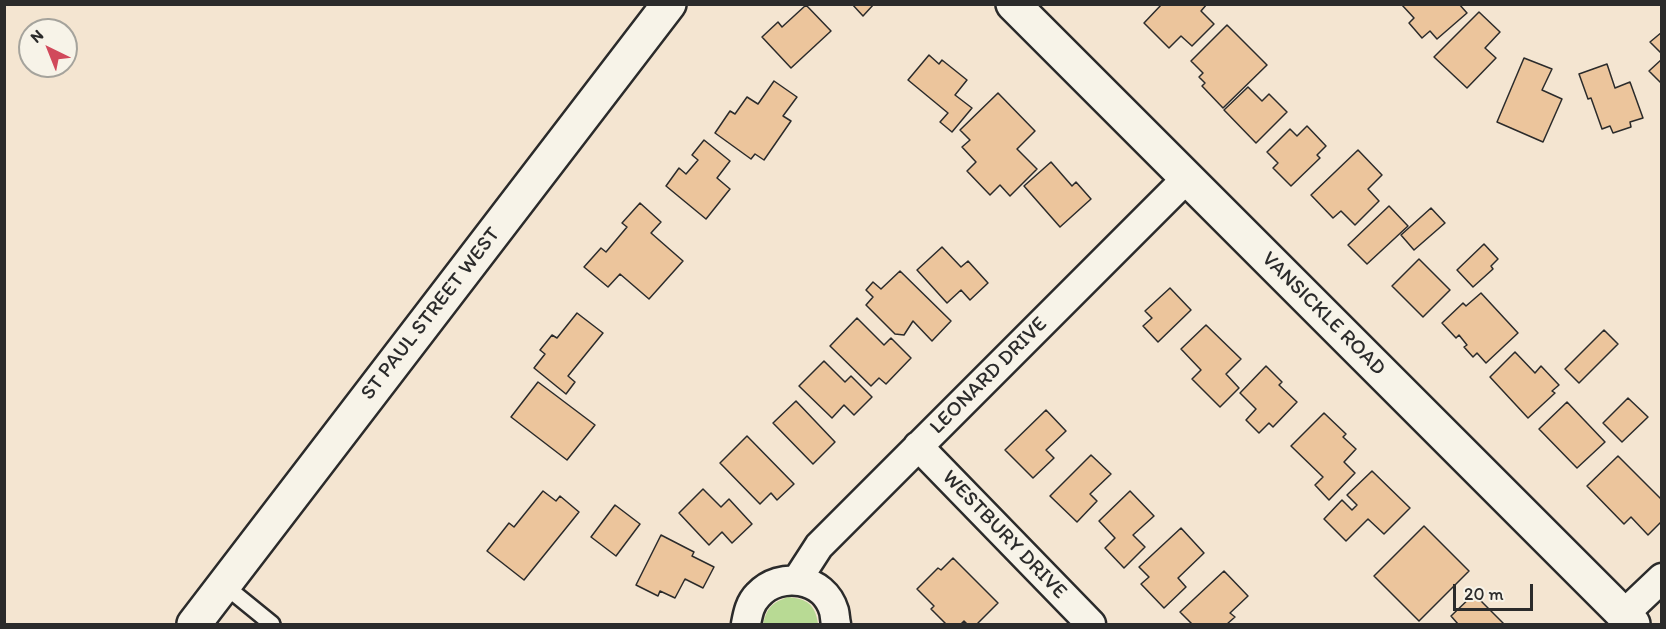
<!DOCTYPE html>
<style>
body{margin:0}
#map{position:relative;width:1666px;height:629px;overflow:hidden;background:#f4e5d1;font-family:Itim,sans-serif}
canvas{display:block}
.frame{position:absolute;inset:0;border:6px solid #2b2b2b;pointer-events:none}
.north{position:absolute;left:18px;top:18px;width:60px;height:60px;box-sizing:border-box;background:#f7f3e8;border:2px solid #a5a39c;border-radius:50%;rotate:317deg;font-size:16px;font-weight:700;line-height:24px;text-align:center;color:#2b2b2b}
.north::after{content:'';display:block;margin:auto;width:21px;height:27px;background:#d1495b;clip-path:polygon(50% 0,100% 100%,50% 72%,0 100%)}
.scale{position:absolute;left:1453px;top:584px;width:80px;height:27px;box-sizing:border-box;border:3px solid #2b2b2b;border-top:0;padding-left:8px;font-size:18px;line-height:21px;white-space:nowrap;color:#2b2b2b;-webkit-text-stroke:4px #f7f3e8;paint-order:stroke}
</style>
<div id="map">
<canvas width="1666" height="629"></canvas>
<div class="frame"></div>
<div class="north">N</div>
<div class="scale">20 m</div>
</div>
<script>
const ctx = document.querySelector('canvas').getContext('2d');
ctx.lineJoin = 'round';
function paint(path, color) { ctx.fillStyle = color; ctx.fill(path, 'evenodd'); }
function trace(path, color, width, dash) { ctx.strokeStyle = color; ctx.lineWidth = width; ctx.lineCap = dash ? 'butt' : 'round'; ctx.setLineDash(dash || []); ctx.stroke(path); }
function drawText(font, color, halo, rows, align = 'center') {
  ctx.font = font + ' Itim,sans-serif'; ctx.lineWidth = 5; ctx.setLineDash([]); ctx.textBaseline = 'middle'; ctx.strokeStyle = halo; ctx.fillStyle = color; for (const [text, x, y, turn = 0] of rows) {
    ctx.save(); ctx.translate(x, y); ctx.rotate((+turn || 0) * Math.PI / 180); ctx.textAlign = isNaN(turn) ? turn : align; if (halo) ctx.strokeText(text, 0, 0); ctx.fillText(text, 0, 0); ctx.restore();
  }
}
const green = new Path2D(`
 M788 597C807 599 815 604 818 624H763C767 607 772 603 788 597Z`);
const building = new Path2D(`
 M852 4H874L863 16Z
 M1162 4H1207L1201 11 1214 24 1192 46 1181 36 1169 48 1144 23Z
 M1459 4 1467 13 1437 39 1430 31 1422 38 1409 23 1414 18 1402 5Z
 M806 5 831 31 791 68 762 37 778 22 782 27Z
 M1479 12 1500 32 1485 48 1496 58 1467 88 1434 57Z
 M1227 25 1267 65 1223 108 1202 86 1205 83 1199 77 1203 73 1191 61Z
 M1662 32V54L1650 42Z
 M929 55 939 64 942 60 967 80 955 95 972 108 952 132 940 122 948 113 908 80Z
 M1524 58 1552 69 1542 90 1562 99 1543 142 1497 122Z
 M1662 59V84L1649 71Z
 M1607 64 1615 88 1630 82 1643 118 1630 122 1631 127 1613 133 1610 126 1602 129 1591 98 1588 99 1579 74Z
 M774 81 797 97 783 116 791 121 764 160 755 154 751 159 715 133 730 111 735 114 747 97 758 104Z
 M1248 87 1262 101 1269 94 1287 112 1256 143 1224 110Z
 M998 93 1035 131 1017 149 1037 169 1010 196 1000 185 990 195 967 171 976 162 962 147 970 140 960 130Z
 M1307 126 1326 146 1317 155 1320 158 1291 186 1273 168 1278 163 1267 152 1290 129 1297 136Z
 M704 140 730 161 717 178 730 189 706 219 666 186 679 168 686 174 698 160 692 155Z
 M1358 150 1382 175 1368 189 1379 201 1355 225 1341 211 1333 218 1311 195Z
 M1051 162 1072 186 1076 182 1091 199 1060 227 1024 186Z
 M640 203 661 222 651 233 683 261 649 299 620 274 608 287 584 267 601 248 606 252 627 227 622 223Z
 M1389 206 1408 226 1367 264 1348 245Z
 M1431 208 1445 223 1414 250 1401 235Z
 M1484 244 1498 259 1491 266 1493 269 1473 287 1457 270Z
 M942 247 961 267 968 261 988 283 970 300 961 290 947 303 917 270Z
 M1419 259 1450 290 1423 317 1392 286Z
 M900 271 951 321 932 341 913 321 904 335 895 334 866 305 873 297 866 290 873 282 881 289Z
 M1170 288 1191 310 1158 342 1143 326 1152 318 1145 311Z
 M1481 293 1518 333 1486 363 1477 353 1473 357 1464 347 1467 345 1459 335 1456 338 1442 323 1463 303 1466 306Z
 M577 313 603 333 568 376 575 382 566 394 534 368 545 354 540 350 552 335 557 338Z
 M857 318 884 345 891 338 911 358 886 384 879 378 871 386 830 346Z
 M1206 325 1241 359 1226 374 1239 388 1220 407 1192 379 1201 370 1181 349Z
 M1604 330 1618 344 1579 383 1565 369Z
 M1515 352 1535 373 1541 366 1559 385 1552 391 1555 393 1528 418 1490 377Z
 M824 361 845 382 851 376 872 397 854 415 844 405 832 418 799 386Z
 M1266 366 1282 382 1279 385 1297 402 1273 427 1269 423 1259 433 1246 420 1256 409 1240 393Z
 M538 382 595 425 567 460 511 417Z
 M1628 398 1648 417 1622 442 1603 423Z
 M796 401 835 442 813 464 773 423Z
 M1567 402 1605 442 1577 468 1539 429Z
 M1046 410 1066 431 1046 450 1054 458 1033 478 1005 450Z
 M1324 413 1346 434 1343 437 1356 449 1344 462 1355 473 1329 500 1315 485 1323 477 1291 446Z
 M747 436 794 484 777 500 771 493 760 504 720 463Z
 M1091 455 1111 474 1090 494 1097 501 1077 522 1050 496Z
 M1618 456 1662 500V521L1648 535 1631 517 1624 524 1587 486Z
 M1372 471 1410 508 1384 534 1368 519 1346 541 1324 519 1342 500 1352 510 1357 505 1347 495Z
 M703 489 721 507 729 499 752 524 732 543 722 532 709 545 679 513Z
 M543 491 556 501 560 496 579 512 524 580 487 551 509 523 514 527Z
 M1130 491 1154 516 1133 535 1145 547 1124 568 1105 548 1115 538 1099 521Z
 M615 505 640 524 616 556 591 537Z
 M1424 526 1469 571 1419 621 1374 576Z
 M1181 528 1204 553 1178 578 1186 587 1164 608 1141 584 1149 577 1139 567Z
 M661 535 694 552 692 556 714 567 703 588 685 579 675 598 660 591 658 596 636 585Z
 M953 558 998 603 977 624H967L964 621 961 624H946L931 609 934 606 917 589 938 568 941 570Z
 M1224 571 1248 596 1230 613 1235 617 1227 624H1192L1180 612Z
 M1474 594 1504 624H1458L1451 616Z`);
const lane = new Path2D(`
 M224 585 272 624`);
const street = new Path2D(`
 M918 446 1091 624
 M797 580 819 546 1187 178
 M1623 615 1662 578
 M746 624C748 613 750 603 758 595 780 571 824 577 834 611 835 615 835 620 836 624`);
const secondary = new Path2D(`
 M1013 4 1633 624
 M194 624 669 4`);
const streetNames = [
 ["ST PAUL STREET WEST",431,314,-52],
 ["VANSICKLE ROAD",1323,314,45],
 ["LEONARD DRIVE",989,376,-45],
 ["WESTBURY DRIVE",1004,535,46]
];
paint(green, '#b8da94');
paint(building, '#ecc59c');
trace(building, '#2b2b2b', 1.5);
trace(lane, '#2b2b2b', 20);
trace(street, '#2b2b2b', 33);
trace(secondary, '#2b2b2b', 38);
trace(lane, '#f7f3e8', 15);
trace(street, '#f7f3e8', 28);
trace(secondary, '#f7f3e8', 33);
drawText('21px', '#2b2b2b', '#f7f3e8', streetNames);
</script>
